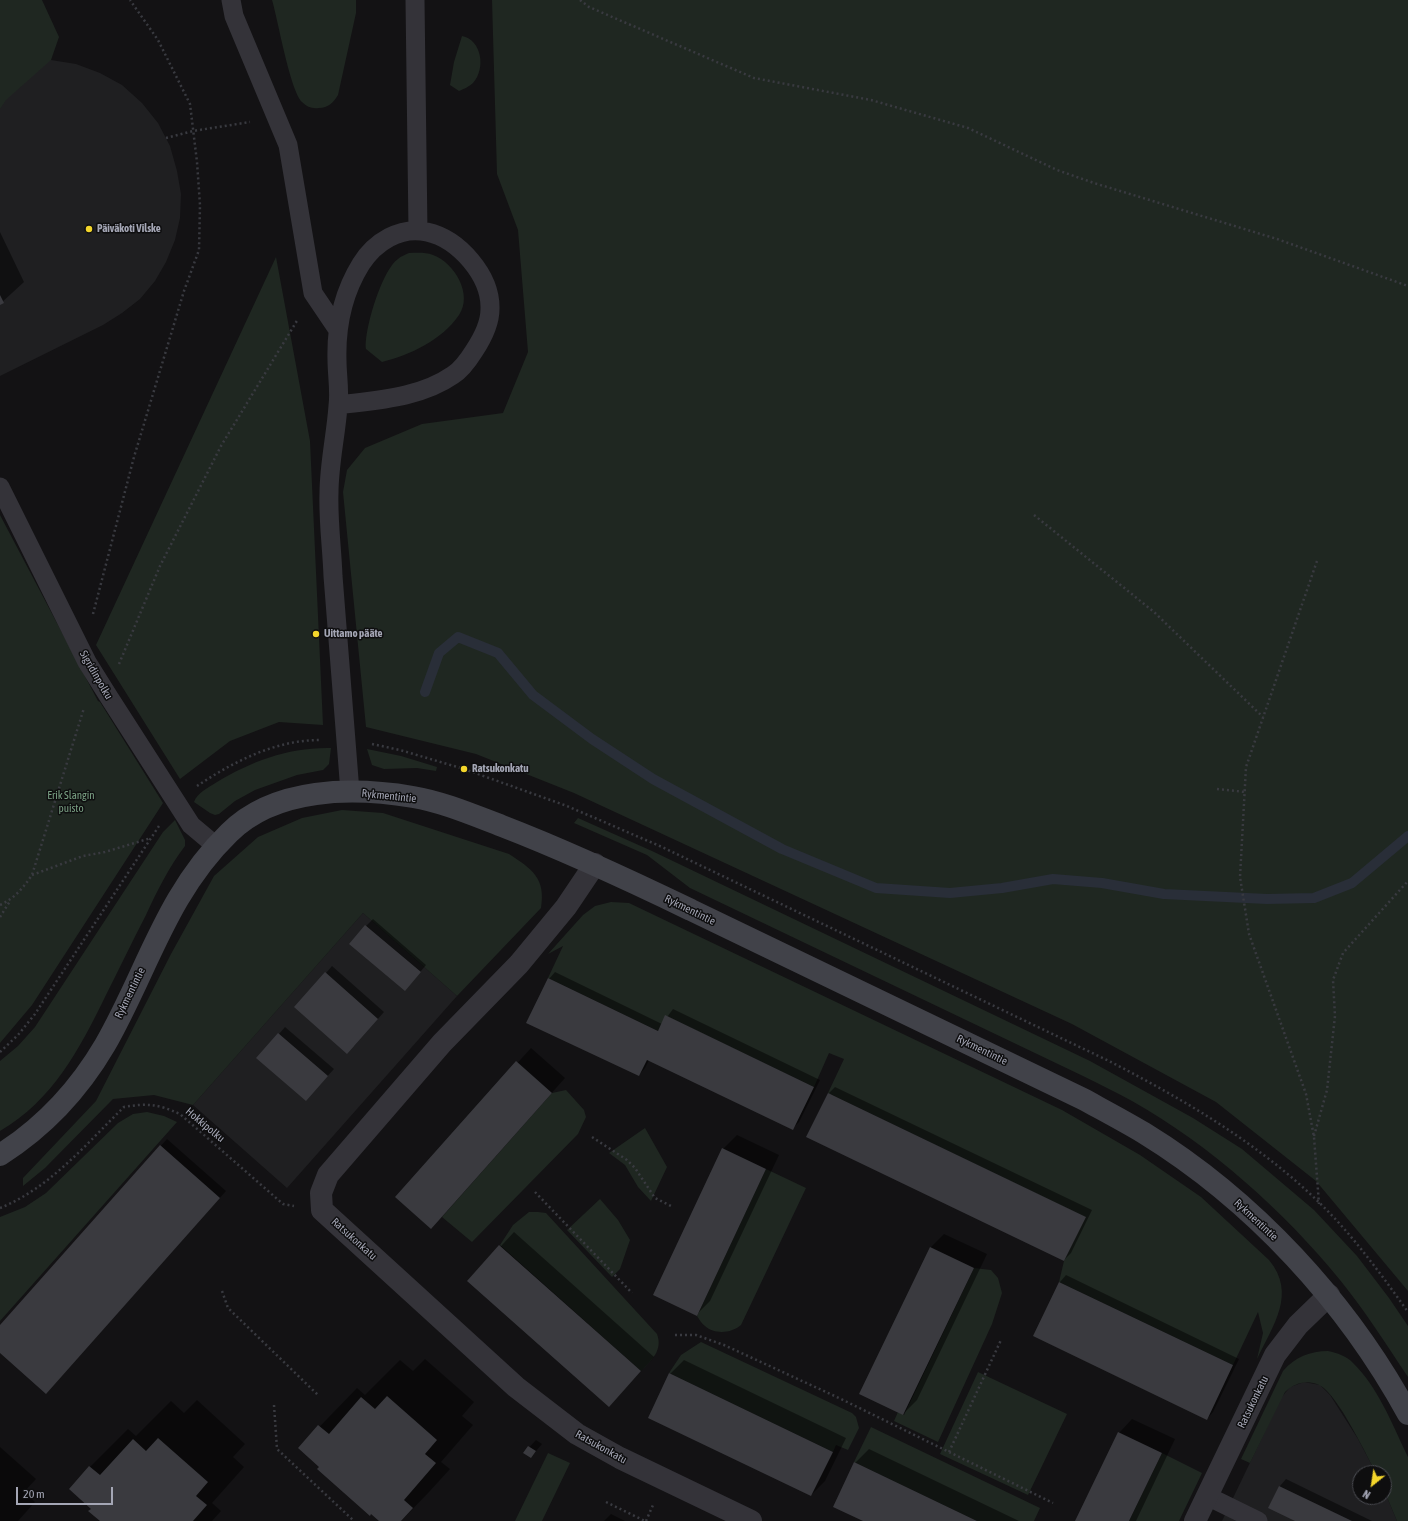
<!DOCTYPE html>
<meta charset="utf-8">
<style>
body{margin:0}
#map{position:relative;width:1408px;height:1521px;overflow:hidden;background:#131214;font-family:"Asap Condensed",sans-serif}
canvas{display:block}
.north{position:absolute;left:1352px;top:1465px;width:40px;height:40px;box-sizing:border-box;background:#0e0e0f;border:1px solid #4a4b51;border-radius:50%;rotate:210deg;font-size:11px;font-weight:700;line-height:16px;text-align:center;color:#a4a6b5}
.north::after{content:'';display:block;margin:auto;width:14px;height:18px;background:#f3d52b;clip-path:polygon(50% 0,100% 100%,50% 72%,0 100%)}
.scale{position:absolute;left:16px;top:1487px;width:97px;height:18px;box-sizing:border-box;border:2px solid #a4a6b5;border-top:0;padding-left:5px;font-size:12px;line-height:14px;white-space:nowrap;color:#a4a6b5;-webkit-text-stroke:3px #0e0e0f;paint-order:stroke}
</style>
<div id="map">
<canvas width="1408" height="1521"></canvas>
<div class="north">N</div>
<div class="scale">20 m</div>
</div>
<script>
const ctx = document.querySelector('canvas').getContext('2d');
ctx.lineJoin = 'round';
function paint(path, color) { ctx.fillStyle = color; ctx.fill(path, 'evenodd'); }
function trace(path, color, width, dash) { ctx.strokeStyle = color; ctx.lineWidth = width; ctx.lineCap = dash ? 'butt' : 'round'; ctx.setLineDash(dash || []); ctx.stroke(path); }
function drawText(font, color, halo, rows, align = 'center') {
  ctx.font = font + ' "Asap Condensed",sans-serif'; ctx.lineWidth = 3; ctx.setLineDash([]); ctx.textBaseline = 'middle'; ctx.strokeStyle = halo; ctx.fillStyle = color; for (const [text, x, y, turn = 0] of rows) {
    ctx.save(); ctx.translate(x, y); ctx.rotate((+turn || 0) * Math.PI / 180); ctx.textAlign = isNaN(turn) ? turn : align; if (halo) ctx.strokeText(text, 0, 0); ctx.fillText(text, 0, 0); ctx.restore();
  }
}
const built = new Path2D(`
 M51 60 76 64 100 73 122 85 142 103 158 123 170 146 177 171 181 194 180 218 175 240 166 262 155 281 140 299 122 313 103 325 0 376V92L26 61Z
 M363 913 457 996 287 1188 193 1105Z
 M1304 1382 1320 1385 1330 1395 1358 1439 1376 1473H1360V1497H1384V1490L1397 1521H1222L1281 1398 1290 1387Z`);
const green = new Path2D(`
 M0 0H42L59 37 51 60 6 100 0 109Z
 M272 0H356V13L338 95C334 102 328 108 319 108 312 109 307 107 302 102 290 90 278 20 272 0Z
 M492 0H1408V1291L1316 1181 1216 1102 1072 1024 574 793 476 754 366 727 343 492 347 470 365 448 422 424 503 413 528 352 518 230 497 174Z
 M462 36C482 40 486 69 473 83 470 86 464 89 459 91L450 85 454 62Z
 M409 253C417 253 425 252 433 255 455 263 473 295 459 315 442 340 410 355 382 362L366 349C364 330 382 270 398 259 401 256 405 255 409 253Z
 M276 257 310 441 323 725 279 722 230 741 180 779 96 645Z
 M0 515 98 701 100 702 163 803 32 1005 0 1043Z
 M331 748 329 764 323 770 297 775 255 790 235 801 219 814 215 815 210 813 194 802C197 793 209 787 217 782 252 761 289 747 331 748Z
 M367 749 401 756 437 767 436 771 417 768 384 769 372 765Z
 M342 810 383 813 509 854C532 869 546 878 541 908L457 996 363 913 193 1105 154 1095 113 1099 45 1168 23 1186V1178L96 1101 171 954 214 876 258 837 302 818Z
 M578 818 652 851 1090 1061 1193 1118 1242 1149 1314 1210 1357 1256 1389 1298 1408 1326V1377C1386 1344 1365 1311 1340 1280 1284 1211 1210 1145 1132 1101 1116 1092 1099 1084 1083 1076L690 888 647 855 574 823Z
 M175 820 185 840V846C169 867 157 891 146 915 132 942 119 969 105 997 79 1050 53 1100 0 1131V1061L18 1046 35 1027 163 832Z
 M611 902 629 903 1062 1110 1140 1155 1201 1197 1269 1260C1297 1294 1273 1325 1257 1359L1263 1333 1258 1312 1233 1365 1059 1282 1064 1261 1085 1217 828 1093 844 1059 829 1053 814 1087 666 1016 658 1031 548 978 563 946 548 954 583 915 595 906Z
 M566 1090 584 1110 586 1117 578 1134 472 1242 442 1217 552 1093Z
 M147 1112 164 1116 177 1122 0 1321V1217L25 1207 46 1193 118 1123 133 1114Z
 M645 1128 667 1167 651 1201 638 1187 625 1165 609 1153Z
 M766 1169 806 1188 741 1325C732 1333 715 1335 705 1326 702 1324 699 1319 697 1316Z
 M600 1199 618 1220 630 1240 620 1269 612 1277 567 1230Z
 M529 1212H538L546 1213 657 1334C663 1350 652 1360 641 1371L500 1245 513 1225Z
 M974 1268 991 1270 998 1278 1002 1293 992 1324 938 1442 894 1421 898 1412 904 1415Z
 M701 1342 852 1413 856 1417 859 1428 848 1450 836 1445 833 1452 669 1373 681 1355Z
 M1328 1351C1337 1353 1347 1356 1353 1363 1377 1386 1392 1423 1406 1453L1408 1457V1521H1397L1384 1490V1473H1376C1366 1454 1337 1393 1319 1385 1307 1379 1294 1383 1285 1392L1250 1463 1241 1459 1283 1371C1295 1357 1310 1351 1328 1351Z
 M978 1372 1067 1414 1028 1495 940 1454Z
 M871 1427 1040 1508 1034 1521H977L854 1462Z
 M548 1453 570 1463 542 1521H515Z
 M1162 1453 1202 1473 1179 1521H1129Z`);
const shadow = new Path2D(`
 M0 232 24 282 0 304Z
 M373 919 426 965 411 983 366 926Z
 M332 966 384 1012 354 1046 326 973Z
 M555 972 662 1024 673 1009 820 1080 799 1122 792 1129 649 1060 645 1068 639 1075 549 979Z
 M285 1027 334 1069 312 1093 279 1034Z
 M531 1048 565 1078 431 1228 396 1197Z
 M835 1087 1092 1210 1071 1253 1064 1260 829 1093Z
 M737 1135 779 1155 710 1301 696 1315 723 1149Z
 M167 1139 226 1191 46 1393 0 1352V1327Z
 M514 1232 654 1357 609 1406 469 1281Z
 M944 1234 987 1254 917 1400 903 1414 930 1248Z
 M1066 1275 1239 1359 1213 1412 1207 1419 1034 1336 1060 1282Z
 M425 1359 474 1402 462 1416 473 1425 441 1462 450 1469 429 1492 401 1521H381L299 1448 357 1388 365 1395 400 1360 413 1371Z
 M684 1360 846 1438 825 1481 811 1495 670 1374Z
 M197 1400 245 1444 233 1457 244 1467 212 1503 221 1511 212 1521H101L92 1509 90 1467 128 1429 136 1436 171 1401 184 1413Z
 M1132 1419 1175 1439 1136 1521H1076L1119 1433Z
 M536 1440 542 1444 531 1457 524 1453Z
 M0 1447 36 1479 24 1492 35 1502 18 1521H0Z
 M869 1449 1019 1521H866L855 1463Z
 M1286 1479 1372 1521H1298L1269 1507 1280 1486Z
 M611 1514 625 1521H604Z`);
const stream = new Path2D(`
 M425 692 439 653 458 637 498 653 533 695 592 739 653 779 782 849 876 888 950 893 1002 888 1053 879 1102 883 1164 894 1267 899 1314 898 1352 883 1408 836`);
const building = new Path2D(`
 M0 295 4 303 0 305Z
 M365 925 421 972 405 991 349 944Z
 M325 972 378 1019 347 1054 294 1007Z
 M548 978 658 1031 665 1015 814 1087 793 1130 647 1060 639 1076 526 1023Z
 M278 1033 328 1076 306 1101 256 1058Z
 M516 1061 552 1093 431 1229 395 1197Z
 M828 1093 1086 1217 1064 1261 806 1137Z
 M160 1145 220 1198 46 1394 0 1353V1325Z
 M722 1148 766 1169 697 1316 653 1295Z
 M499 1245 641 1371 609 1407 467 1281Z
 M930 1247 974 1268 903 1415 859 1394Z
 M1059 1282 1233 1365 1207 1420 1033 1336Z
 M669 1373 833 1452 811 1496 648 1418Z
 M387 1396 437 1440 425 1454 436 1463 404 1500 413 1508 401 1521H379L371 1514 370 1516 317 1469 319 1467 298 1448 318 1425 329 1434 361 1397 375 1409Z
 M1118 1432 1162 1453 1129 1521H1075Z
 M158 1438 208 1482 196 1496 207 1505 193 1521H100L88 1511 91 1509 69 1489 89 1466 100 1475 133 1439 146 1451Z
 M528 1446 536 1451 531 1458 523 1453Z
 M854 1462 977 1521H863L833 1507Z
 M1279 1486 1352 1521H1295L1268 1508Z`);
const path = new Path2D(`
 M580 0 589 7 754 78 871 100 968 128 1057 170 1094 183 1277 239 1408 286
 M166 138 193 131 250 122
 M1034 515 1154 612 1263 717
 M1317 561 1246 767 1240 877 1249 934 1306 1094 1314 1137 1319 1204
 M93 614 134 457 184 291 199 250 200 205 197 162 190 104 158 40 130 0
 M119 664 160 566 221 446 298 319
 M372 744 400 750 464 769 567 806 662 847 1111 1062C1194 1105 1275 1153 1339 1223 1364 1251 1386 1281 1408 1312
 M197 786C233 762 275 740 320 740
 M1217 789 1245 792
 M32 875 83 856 105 852 151 838
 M0 905C15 898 23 888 32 875L84 708
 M0 917 10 901
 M0 1052 18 1035 35 1014 159 826
 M1314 1136 1327 1090 1335 1016 1333 980 1343 953 1408 881
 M592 1137 627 1160 635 1168 655 1198 673 1207
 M535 1192 632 1293
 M0 1208C50 1188 86 1144 124 1107 147 1103 158 1104 180 1114L283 1204 294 1206
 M222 1291 228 1308 318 1395
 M675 1335H696L724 1345 839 1398 1053 1503
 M274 1405 277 1449 354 1521
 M949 1452 1001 1340
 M606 1502 645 1521
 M646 1521 653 1505`);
const lane = new Path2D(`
 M231 0 234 16 288 145 313 293 338 330
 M415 0 418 231
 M338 405C377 400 420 398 453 375 461 370 469 359 474 351 482 339 490 323 490 309 491 276 459 239 427 232 400 226 375 242 361 264 343 293 336 325 337 360 337 375 340 391 338 406 336 435 329 464 329 493 328 521 332 548 333 576 338 648 344 720 350 792
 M0 487 87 662 107 694 191 825 216 846
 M1207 1496 1258 1521`);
const street = new Path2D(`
 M595 864 566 907 519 964 442 1043 328 1175 321 1193 322 1210 516 1387 577 1434 620 1458 751 1521
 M1195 1521 1275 1355 1298 1325 1329 1295`);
const secondary = new Path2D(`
 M0 1155C44 1127 78 1091 105 1045 147 972 166 894 229 833 275 787 353 787 413 797 443 802 473 815 502 826 567 851 629 880 691 910 822 973 953 1036 1083 1099 1103 1110 1124 1121 1144 1133 1253 1200 1347 1302 1408 1414`);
const markers = [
 [89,229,4,"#f3d52b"],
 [316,634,4,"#f3d52b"],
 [464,769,4,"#f3d52b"]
];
const poiNames = [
 ["Päiväkoti Vilske",97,229],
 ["Uittamo pääte",324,634],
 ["Ratsukonkatu",472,769]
];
const streetNames = [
 ["Sigridinpolku",96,675,60],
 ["Rykmentintie",389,796,6],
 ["Rykmentintie",690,910,26],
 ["Rykmentintie",130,993,-64],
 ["Rykmentintie",982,1050,26],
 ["Hokkipolku",205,1125,40],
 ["Rykmentintie",1256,1220,43],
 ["Ratsukonkatu",354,1239,42],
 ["Ratsukonkatu",1253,1402,-64],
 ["Ratsukonkatu",601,1447,29]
];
const parkNames = [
 ["Erik Slangin",71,796],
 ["puisto",71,809]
];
paint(built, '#1f1f21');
paint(green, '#1f2721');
paint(shadow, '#0007');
trace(stream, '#292e38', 10);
paint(building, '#3a3a3f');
trace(path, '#393a40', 2.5, [2, 3]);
trace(lane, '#343339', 19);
trace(street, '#343339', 22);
trace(secondary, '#414249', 22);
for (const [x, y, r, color] of markers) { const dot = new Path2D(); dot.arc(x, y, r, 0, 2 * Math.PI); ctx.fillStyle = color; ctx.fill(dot); trace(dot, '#0e0e0f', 1.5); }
drawText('bold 11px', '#a4a6b5', '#0e0e0f', poiNames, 'left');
drawText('11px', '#a4a6b5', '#0e0e0f', streetNames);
drawText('11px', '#7aa084', '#0e0e0f', parkNames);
</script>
